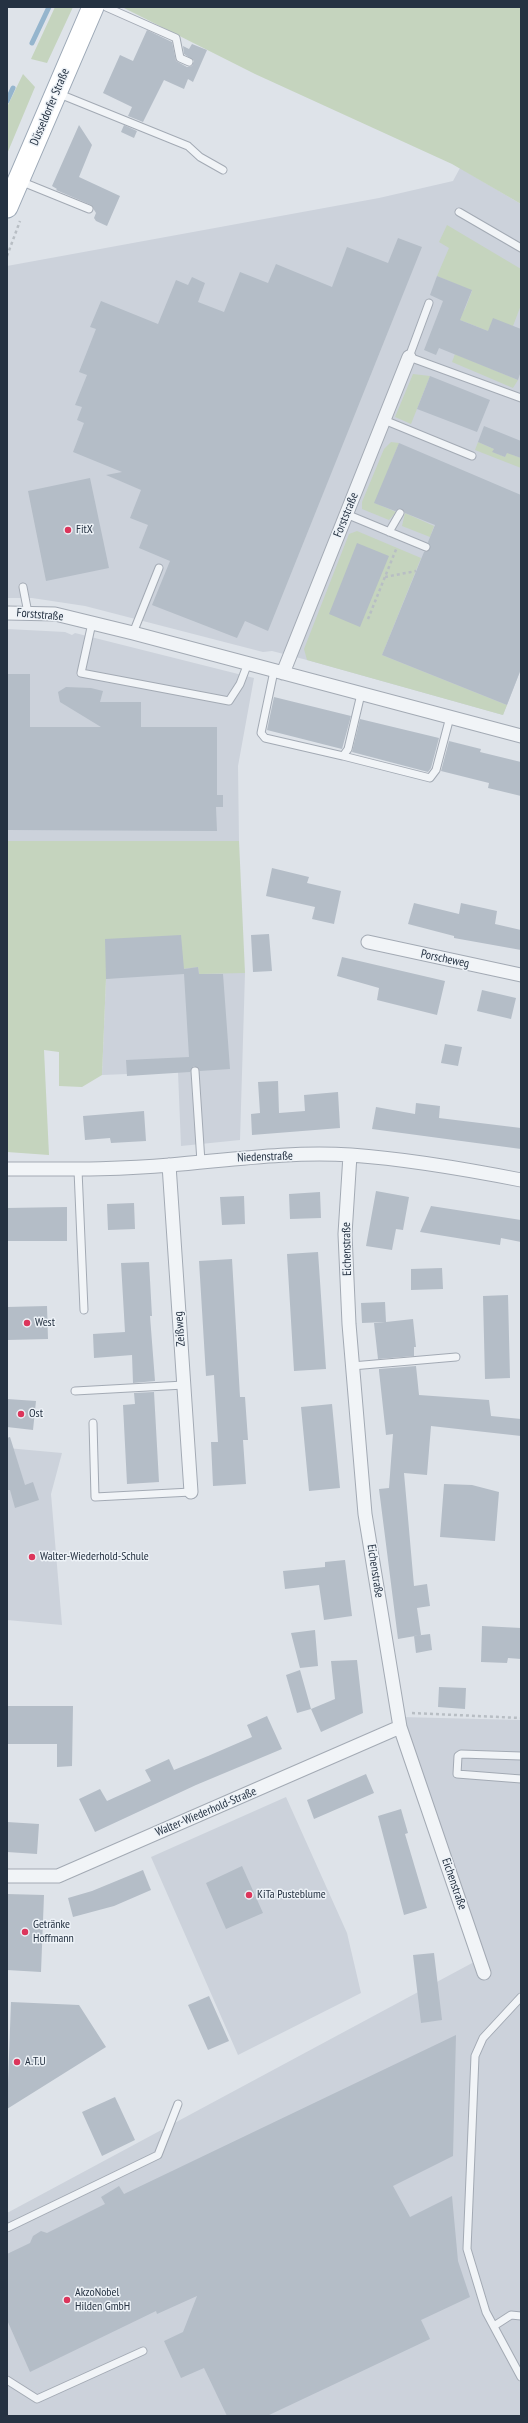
<!DOCTYPE html>
<meta charset="utf-8">
<style>
body{margin:0}
#map{position:relative;width:528px;height:2423px;overflow:hidden;background:#dee3e9;font-family:"PT Sans Narrow",sans-serif}
canvas{display:block}
.frame{position:absolute;inset:0;border:8px solid #253242;pointer-events:none}
</style>
<div id="map">
<canvas width="528" height="2423"></canvas>
<div class="frame"></div>
</div>
<script>
const ctx = document.querySelector('canvas').getContext('2d');
ctx.lineJoin = 'round';
function paint(path, color) { ctx.fillStyle = color; ctx.fill(path, 'evenodd'); }
function trace(path, color, width, dash) { ctx.strokeStyle = color; ctx.lineWidth = width; ctx.lineCap = dash ? 'butt' : 'round'; ctx.setLineDash(dash || []); ctx.stroke(path); }
function drawText(font, color, halo, rows, align = 'center') {
  ctx.font = font + ' "PT Sans Narrow",sans-serif'; ctx.lineWidth = 3; ctx.setLineDash([]); ctx.textBaseline = 'middle'; ctx.strokeStyle = halo; ctx.fillStyle = color; for (const [text, x, y, turn = 0] of rows) {
    ctx.save(); ctx.translate(x, y); ctx.rotate((+turn || 0) * Math.PI / 180); ctx.textAlign = isNaN(turn) ? turn : align; if (halo) ctx.strokeText(text, 0, 0); ctx.fillText(text, 0, 0); ctx.restore();
  }
}
const built = new Path2D(`
 M460 168 521 204V669L503 715 307 660 272 651 263 652 85 606 32 598H7V266L379 198 453 181Z
 M7 629 65 632 72 635 75 633 254 678 238 766 239 841H7Z
 M181 935 245 973 240 1140 181 1146 178 1072 102 1075 106 979Z
 M7 1448 62 1453 51 1494 62 1625 7 1620Z
 M400 1717 521 1720V2416H7V2213L474 1962Z
 M286 1797 347 1933 361 1993 238 2055 151 1857Z`);
const green = new Path2D(`
 M55 7H73L47 63 31 59Z
 M122 7H521V204L452 164 255 74Z
 M23 74 35 87 7 154V107Z
 M447 225 521 269V305L513 326 488 331 455 318 465 309 472 291 437 276 449 248 439 242Z
 M455 354 518 380 513 388 452 362Z
 M413 374 430 376 411 424 395 417Z
 M391 442 399 443 375 503 396 512 389 520 362 509V502L384 449Z
 M478 442 494 449 493 452 505 457 511 444 513 455 521 458V468L475 450Z
 M405 513 434 526 430 537 402 526Z
 M357 531 421 558 382 655 507 705 503 715 307 660 304 649 349 534Z
 M7 841H239L245 973 199 974 198 967 106 979 102 1075 82 1087 59 1086V1052L44 1050 49 1155 7 1152Z`);
const stream = new Path2D(`
 M32 43 49 7
 M7 101 13 88`);
const building = new Path2D(`
 M147 30 172 42 176 61 187 67 192 66 194 61 184 54 183 46 189 49 192 44 207 50 193 82 188 79 184 89 164 80 143 122 128 116 132 107 103 93 120 55 133 61Z
 M79 125 92 145 79 177 120 196 107 226 96 221 94 218 96 213 91 205 56 190 57 189 52 186Z
 M124 125 137 131 134 138 121 132Z
 M398 238 422 247 268 631 245 621 237 638 152 605 170 561 139 548 148 525 130 518 141 490 106 475 122 472 73 452 84 423 77 420 82 407 75 405 87 375 79 372 96 329 90 327 101 301 158 324 176 280 188 285 192 277 205 283 198 302 224 312 240 272 268 283 276 264 332 287 347 247 388 263Z
 M437 276 472 290 460 320 488 331 493 318 521 329V371L518 380 439 348 436 355 424 350 443 301 430 295Z
 M430 376 490 400 477 432 417 409Z
 M484 426 521 441V458L507 453 505 457 492 452 494 449 478 442Z
 M399 443 521 495V669L507 705 382 655 424 552 430 549 428 542 435 525 405 513 402 509 395 511 374 503Z
 M90 478 109 568 46 581 28 491Z
 M357 543 389 556 360 627 329 614Z
 M7 674H30V727H101L60 702 58 692 66 687 91 688 103 691 100 702H141V727H217V795H223V807H216L217 831 7 830Z
 M274 697 351 716 342 749 267 730Z
 M360 719 439 738 431 768 428 772 352 752Z
 M449 741 481 749 480 752 521 762V796L488 788 489 783 441 771Z
 M272 868 309 877 307 883 341 891 334 924 312 919 315 907 266 896Z
 M414 903 459 914 461 903 497 911 495 924 521 930V950L454 938V936L408 924Z
 M269 934 272 971 253 972 251 935Z
 M181 935 184 969 198 967 199 974H223L230 1069 200 1071 194 1066 190 1072 127 1076 126 1060 189 1057 184 974 106 979 105 939Z
 M342 957 445 981 437 1015 377 1000 379 988 337 976Z
 M482 990 516 998 511 1019 477 1011Z
 M445 1044 462 1047 458 1066 441 1063Z
 M278 1081 279 1113 305 1111 304 1095 338 1092 340 1128 252 1135 251 1114 260 1113 258 1082Z
 M416 1103 440 1106 439 1118 521 1128V1149L372 1129 376 1107 415 1114Z
 M144 1111 146 1141 111 1143 110 1138 85 1140 83 1116Z
 M376 1191 409 1197 403 1230 396 1229 392 1250 366 1246Z
 M320 1192 321 1218 290 1219 289 1194Z
 M244 1196 245 1224 222 1225 220 1197Z
 M134 1203 135 1229 108 1230 107 1204Z
 M431 1206 521 1220V1242L501 1238 500 1245 420 1232Z
 M67 1207V1241H7V1208Z
 M318 1252 326 1369 294 1371 287 1254Z
 M232 1259 240 1397H245L248 1440H243L246 1484 213 1486 211 1442H218L214 1375 206 1376 199 1261Z
 M149 1262 152 1316H150L155 1381 133 1383 132 1355 94 1358 93 1334 125 1332 121 1263Z
 M442 1268 443 1289 411 1290V1269Z
 M508 1295 510 1378 485 1379 483 1296Z
 M385 1302 386 1322 413 1319 416 1347H414V1356L378 1359 374 1323 385 1322 362 1323 361 1303Z
 M47 1306 48 1339 7 1340V1307Z
 M416 1366 419 1395 489 1400 491 1416 521 1419V1436L431 1426 427 1475 404 1473 414 1586 427 1584 430 1606 417 1608 421 1635 398 1639 379 1489 389 1488 393 1434 386 1435 379 1371V1369Z
 M154 1392 159 1482 127 1484 123 1405 135 1404 134 1393Z
 M7 1399 36 1401 33 1430 7 1427Z
 M332 1404 340 1488 309 1491 301 1407Z
 M10 1437 25 1485 33 1482 39 1500 15 1508 10 1490H7V1438Z
 M444 1484 472 1485 499 1492 495 1541 440 1537Z
 M345 1560 352 1616 324 1620 319 1585 285 1589 283 1571 325 1567V1562Z
 M482 1626 521 1628V1659L508 1658 507 1663 481 1662Z
 M315 1630 318 1666 300 1668 291 1633Z
 M430 1634 432 1650 416 1653 414 1636Z
 M357 1660 363 1713 321 1732 311 1709 335 1699 331 1661Z
 M300 1670 311 1709 297 1713 286 1675Z
 M439 1687 466 1688 465 1709 438 1707Z
 M7 1706H73L72 1766 57 1767V1744H7Z
 M267 1716 282 1749 196 1785 95 1832 79 1799 100 1789 107 1801 151 1781 145 1770 169 1759 174 1770 208 1756 252 1737 247 1725Z
 M366 1774 374 1793 314 1819 307 1800Z
 M401 1809 408 1833 405 1834 427 1908 404 1915 378 1816Z
 M7 1822 39 1824 37 1854 7 1852Z
 M242 1866 263 1913 226 1929 206 1883Z
 M143 1870 151 1890 114 1906 73 1917 68 1898 92 1891Z
 M7 1894 44 1895 41 1972 7 1970Z
 M434 1953 442 2020 421 2023 413 1955Z
 M209 1996 229 2041 208 2050 188 2005Z
 M11 2002 79 2005 106 2047 7 2109Z
 M456 2035 453 2156 393 2186 410 2217 452 2196 458 2261 470 2297 421 2320 430 2339 267 2416H227L204 2368 181 2378 164 2341 183 2332 197 2296 157 2314 156 2311 30 2372 7 2320V2254L30 2243 33 2236 41 2231 47 2233 105 2204 101 2197 119 2186 124 2194Z
 M115 2097 135 2140 102 2156 82 2112Z`);
const path = new Path2D(`
 M7 256 20 221
 M385 577 416 571
 M368 619 397 547
 M412 1713 521 1718`);
const lane = new Path2D(`
 M106 7 176 38 180 58 189 62
 M57 93 188 146 200 157 223 170
 M20 181 89 209
 M459 212 521 248
 M429 303 409 357 521 398
 M384 420 472 456
 M346 514 426 547
 M389 532 400 513
 M23 587 28 613
 M92 623 81 673 229 701 240 684 248 663
 M133 633 159 568
 M274 671 261 733 265 738 343 756 348 749 361 694
 M343 756 430 778 436 770 450 717
 M195 1071 201 1162
 M78 1170 84 1310
 M352 1366 456 1357
 M75 1391 184 1385
 M93 1423 95 1497 191 1492
 M521 1756 461 1754 458 1756 457 1774 521 1779
 M521 1997 483 2038 475 2056 467 2249 486 2312 521 2377
 M7 2228 158 2155 178 2104
 M494 2326 511 2315 521 2316
 M7 2380 37 2399 143 2351`);
const street = new Path2D(`
 M7 613 55 614 133 633 521 736
 M283 673 409 357
 M368 942 521 975
 M350 1155 345 1234 349 1324 365 1514 400 1727 484 1973
 M169 1165 191 1492
 M7 1169C61 1169 116 1170 170 1165 230 1160 290 1151 351 1155 407 1159 465 1169 521 1180
 M7 1876H58L400 1727`);
const primary = new Path2D(`
 M7 207 93 7`);
const markers = [
 [68,530,4,"#dc355b"],
 [27,1323,4,"#dc355b"],
 [21,1414,4,"#dc355b"],
 [32,1557,4,"#dc355b"],
 [249,1895,4,"#dc355b"],
 [25,1932,4,"#dc355b"],
 [17,2062,4,"#dc355b"],
 [67,2300,4,"#dc355b"]
];
const streetNames = [
 ["Düsseldorfer Straße",50,107,-67],
 ["Forststraße",346,515,-68],
 ["Forststraße",40,615,5],
 ["Porscheweg",445,959,12],
 ["Niedenstraße",265,1157,-2],
 ["Eichenstraße",347,1249,-91],
 ["Zeißweg",180,1329,-94],
 ["Eichenstraße",375,1571,81],
 ["Walter-Wiederhold-Straße",206,1812,-23],
 ["Eichenstraße",454,1884,71]
];
const poiNames = [
 ["FitX",76,530],
 ["West",35,1323],
 ["Ost",29,1414],
 ["Walter-Wiederhold-Schule",40,1557],
 ["KiTa Pusteblume",257,1895],
 ["Getränke",33,1925],
 ["Hoffmann",33,1939],
 ["A.T.U",25,2062],
 ["AkzoNobel",75,2293],
 ["Hilden GmbH",75,2307]
];
paint(built, '#ccd2db');
paint(green, '#c5d4be');
trace(stream, '#95b5cd', 5);
paint(building, '#b4bdc7');
trace(lane, '#a3aab4', 9);
trace(street, '#a3aab4', 15);
trace(primary, '#9ca8b6', 23);
trace(path, '#b8bec4', 2.5, [3, 3]);
trace(lane, '#f1f4f7', 7);
trace(street, '#f1f4f7', 13);
trace(primary, '#fff', 21);
for (const [x, y, r, color] of markers) { const dot = new Path2D(); dot.arc(x, y, r, 0, 2 * Math.PI); ctx.fillStyle = color; ctx.fill(dot); trace(dot, '#edf2f7', 1.5); }
drawText('12px', '#253242', '#edf2f7', streetNames);
drawText('12px', '#253242', '#edf2f7', poiNames, 'left');
</script>
